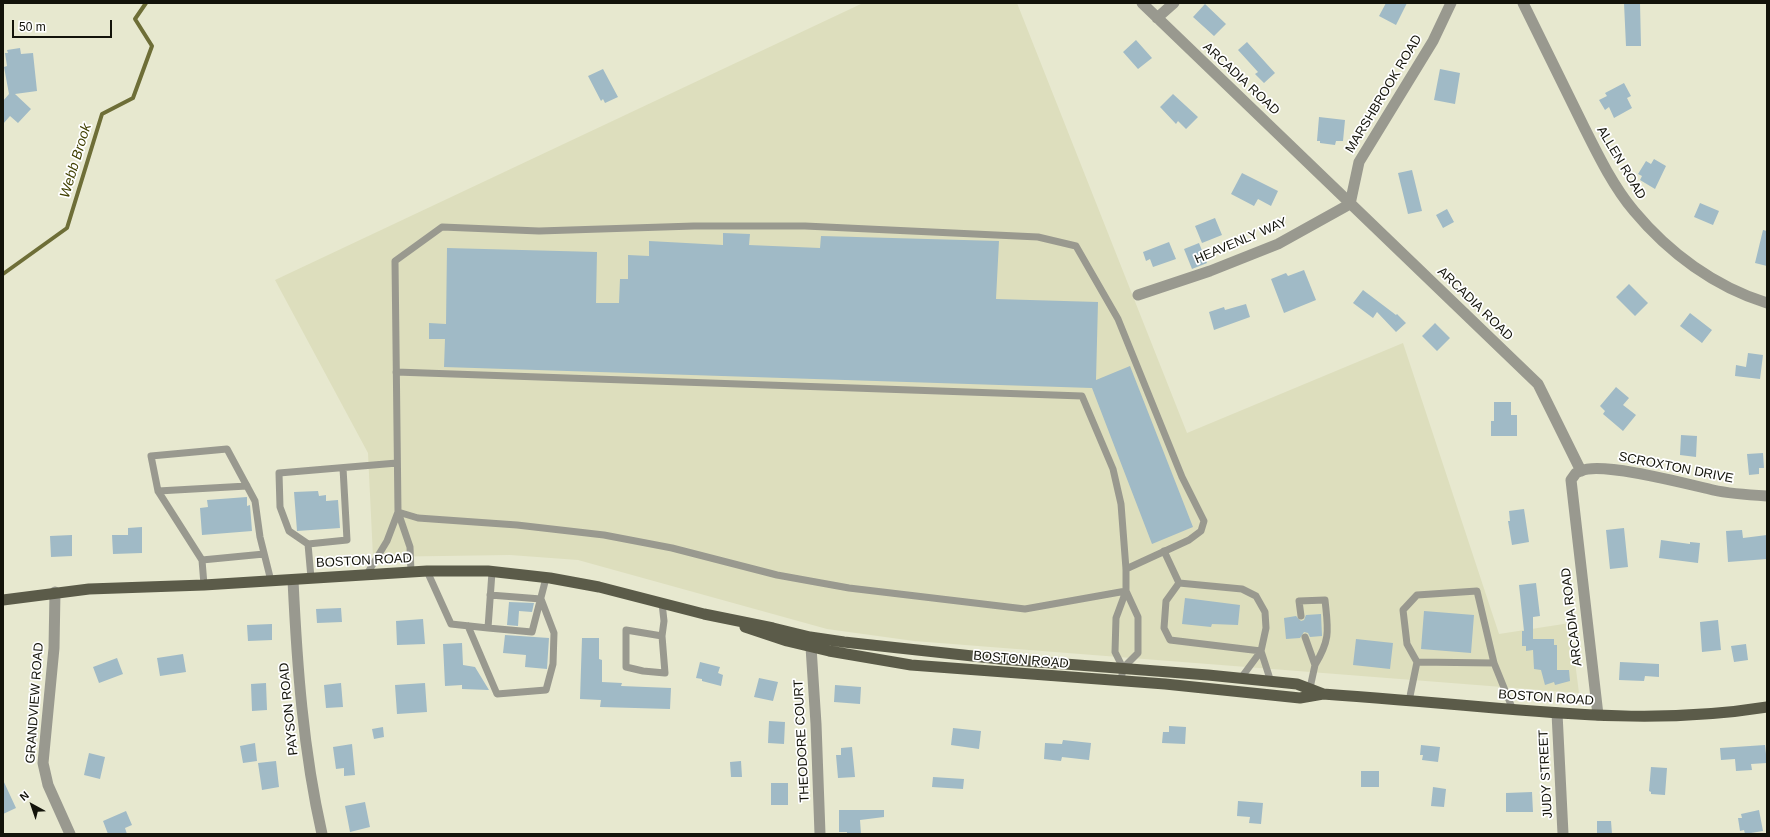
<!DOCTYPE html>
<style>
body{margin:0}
#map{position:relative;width:1770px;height:837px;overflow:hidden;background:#e7e8cf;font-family:Helvetica,sans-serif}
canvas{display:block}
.frame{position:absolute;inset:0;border:4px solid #13130a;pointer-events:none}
.north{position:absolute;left:12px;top:785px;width:40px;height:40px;-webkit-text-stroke:3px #fff;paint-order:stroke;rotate:320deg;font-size:11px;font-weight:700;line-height:16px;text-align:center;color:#13130a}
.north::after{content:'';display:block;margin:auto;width:14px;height:18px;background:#13130a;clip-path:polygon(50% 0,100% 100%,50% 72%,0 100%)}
.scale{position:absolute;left:12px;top:20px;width:100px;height:18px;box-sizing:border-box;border:2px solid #13130a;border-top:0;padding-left:5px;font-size:12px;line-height:14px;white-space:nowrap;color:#13130a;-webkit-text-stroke:3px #fff;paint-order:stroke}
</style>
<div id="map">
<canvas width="1770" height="837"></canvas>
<div class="frame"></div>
<div class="north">N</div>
<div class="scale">50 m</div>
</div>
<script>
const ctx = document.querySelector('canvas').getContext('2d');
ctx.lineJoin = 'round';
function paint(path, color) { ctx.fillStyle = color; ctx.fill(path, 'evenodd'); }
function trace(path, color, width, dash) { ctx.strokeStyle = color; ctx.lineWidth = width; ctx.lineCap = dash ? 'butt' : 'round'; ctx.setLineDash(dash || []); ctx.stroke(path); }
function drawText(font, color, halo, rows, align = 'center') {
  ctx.font = font + ' Helvetica,sans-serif'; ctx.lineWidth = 3.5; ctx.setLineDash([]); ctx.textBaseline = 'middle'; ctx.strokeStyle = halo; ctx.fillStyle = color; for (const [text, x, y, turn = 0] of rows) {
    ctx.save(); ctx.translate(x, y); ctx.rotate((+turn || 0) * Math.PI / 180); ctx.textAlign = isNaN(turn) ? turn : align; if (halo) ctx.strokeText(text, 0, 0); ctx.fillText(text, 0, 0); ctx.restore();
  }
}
const built = new Path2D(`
 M863 3H1017L1187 433 1403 343 1499 634 1570 623 1579 693 914 641 827 629 578 560 510 555 373 557 368 453 275 280Z`);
const stream = new Path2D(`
 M3 274 67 228 102 114 133 98 152 46 135 19 146 3`);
const building = new Path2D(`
 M1386 3H1407L1396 25 1379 16Z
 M1624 3H1640L1641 46H1626Z
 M1205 4 1226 24 1214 36 1193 17Z
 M1136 40 1152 58 1138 69 1123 52Z
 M1247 42 1275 73 1264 83 1255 74 1258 72 1238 50Z
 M20 48 21 54 33 53 37 91 15 94 31 109 18 123 10 116 3 124V101L9 94 4 67 7 66 5 53H8L7 50Z
 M603 69 618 97 605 103 603 99 601 101 588 76Z
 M1440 69 1460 73 1455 104 1434 100Z
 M1624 83 1631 96 1627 98 1632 108 1614 118 1609 107 1605 110 1599 100 1607 96 1605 93Z
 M1173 94 1198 117 1186 129 1178 121 1176 124 1160 107Z
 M1319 117 1345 120 1343 141H1336L1335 145 1320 143V141H1317Z
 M1654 159 1666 166 1655 189 1640 180 1642 176 1638 174 1646 161 1651 164Z
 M1412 170 1422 211 1408 214 1398 173Z
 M1242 173 1278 191 1271 206 1258 199 1254 206 1231 194Z
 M1700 203 1719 211 1713 225 1694 217Z
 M1447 209 1454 222 1443 228 1436 215Z
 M1215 218 1222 235 1202 243 1195 226Z
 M1763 230 1767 231V266L1755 263Z
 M723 233 750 234 749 245 820 248 821 236 999 241 996 299 1098 302 1096 380 1130 366 1193 527 1152 544 1092 388 444 367 445 339H429V323L446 324 447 248 597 252 596 303H619L620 279H628V255L649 256V241L723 245Z
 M1169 242 1176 259 1153 267 1150 259 1146 261 1143 252Z
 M1199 243 1207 263 1192 269 1184 249Z
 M1304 270 1316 300 1284 313 1271 279 1286 273 1288 276Z
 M1629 284 1648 303 1635 316 1616 297Z
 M1363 290 1396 315 1397 314 1406 323 1396 332 1377 312 1373 318 1353 303Z
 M1246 304 1250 317 1214 330 1209 312 1224 307 1225 310Z
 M1690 313 1712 330 1702 343 1680 326Z
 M1435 323 1450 338 1437 351 1422 336Z
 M1748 353 1763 355 1760 379 1735 376 1736 365 1746 367Z
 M1616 387 1629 398 1623 405 1636 415 1623 431 1603 414 1605 411 1600 406Z
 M1494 402H1511V415H1517V436H1491V421H1494Z
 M1681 435 1697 436 1696 457 1680 455Z
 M1763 453 1764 468H1759V474L1749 475 1747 454Z
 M318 491 319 496 326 495V501L338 500 340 528 297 531 294 492Z
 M247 497V506L250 505 252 531 202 535 200 508 208 507 207 500Z
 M1524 509 1529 542 1512 545 1508 521H1510L1509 511Z
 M142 527V553L113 554 112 535H128V528Z
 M1624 528 1628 567 1610 569 1606 530Z
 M1742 530 1743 538 1767 535V559L1728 562 1726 531Z
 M72 535V556L51 557 50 536Z
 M1661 540 1690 544V542L1700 543 1698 563 1659 558Z
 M1536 583 1540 616 1533 617V639H1554V645H1557V670H1569L1570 681 1555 685 1554 682 1545 685 1541 670 1534 669 1533 650 1526 651V646H1522V631H1524L1519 585Z
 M1185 598 1240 605 1238 625 1212 624 1211 627 1182 624Z
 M509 602 534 603 532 612 519 611 518 626 507 625Z
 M341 608 342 622 317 623 316 609Z
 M1424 611 1474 615 1471 653 1421 649Z
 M1321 614 1322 636 1310 637 1308 633 1304 632 1300 638 1286 639 1284 618 1296 616 1301 621 1304 620 1306 615Z
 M423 619 425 644 397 645 396 621Z
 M1718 620 1721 650 1702 652 1700 622Z
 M272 624V640L248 641 247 625Z
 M505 635 549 638 547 669 525 667 526 655 503 653Z
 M582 638H599V659L602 660V682L622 683 621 686 671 688 670 709 600 707 601 700 580 699Z
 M1356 639 1393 643 1390 669 1353 665Z
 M462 643 463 665 475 667 489 690 462 689V685L445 686 443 644Z
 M1746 644 1748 660 1734 662 1731 646Z
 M183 654 186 672 160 676 157 658Z
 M117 658 123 674 99 683 93 667Z
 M700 662 720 667 718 673 723 675 721 686 702 681V679L696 678Z
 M1620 662 1659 664V677L1645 676 1644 681 1619 680Z
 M759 678 778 682 773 701 754 697Z
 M266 683 267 710 252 711 251 684Z
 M341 683 343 707 326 708 324 685Z
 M425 683 427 712 397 714 395 685Z
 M835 685 861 687 860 704 834 702Z
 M769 721 785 722 784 744 768 743Z
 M1169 726 1186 727 1185 744 1162 743 1163 732H1169Z
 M383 727 384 737 374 739 372 729Z
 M953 728 981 731 979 749 951 745Z
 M1063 740 1091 743 1089 760 1062 757 1061 761 1044 759 1045 743 1062 744Z
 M255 743 257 761 243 763 240 746Z
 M352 744 355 775 344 776V768L336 769 333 747Z
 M1421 745 1440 747 1438 762 1422 760 1423 755H1420Z
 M1765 745 1767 763 1751 764 1752 770 1736 771 1735 759 1721 760 1720 748Z
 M852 747 855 777 838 778 836 755H841V748Z
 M89 753 105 757 100 779 84 775Z
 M276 761 279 787 262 790 258 763Z
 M741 761 742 777H731L730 762Z
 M1651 767 1667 768 1665 795 1651 794V792L1649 791Z
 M1361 771H1379V787H1361Z
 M933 777 964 779 963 789 932 787Z
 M3 780 16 808 3 814Z
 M771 783H788V805H771Z
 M1433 787 1446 789 1444 807 1431 806Z
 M1532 792 1533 812H1506V793Z
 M1238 801 1263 803 1261 824 1249 823 1250 817 1237 816Z
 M365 802 370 827 350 832 345 806Z
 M839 810H884V817L860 820 861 834H847V832H839Z
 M1759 810 1763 831 1745 834 1744 830 1740 831 1738 818H1742L1741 814Z
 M126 811 132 825 125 828 127 834H108L103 821Z
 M1597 821H1611L1612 834H1597Z`);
const service = new Path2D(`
 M396 372 1082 396 1113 469 1121 504 1126 569V591L1116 618 1115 652 1123 668
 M343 468 347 540 308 544 289 531 280 507 279 473 397 463
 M158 491 247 486
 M398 512 418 518 517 525 604 535 672 548 777 575 849 588 1025 609 1126 591
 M308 544 311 578
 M1164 551 1179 583
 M202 560 264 554
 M427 571 451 624 488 628
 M411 572 410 547 398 512 395 261 442 227 539 231 694 226H805L1038 237 1076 246 1118 319 1182 477 1204 521 1201 531 1189 540 1126 569
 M492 572 488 628 532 632 546 578
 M367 574 387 541 398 512
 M1179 583 1242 589 1256 596 1265 612 1266 628 1261 651 1170 640 1164 628 1166 601Z
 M204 585 202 560 158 491 151 456 227 449 255 501 260 537 271 581
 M1301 616 1299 601 1325 600C1328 630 1331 638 1315 665L1305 637
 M468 626 497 694 546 690 553 664 554 633 541 599 490 595
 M662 636 665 673 643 671 626 667V630L662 636 664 621 662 603
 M1417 662 1494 663
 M1241 678 1261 651 1271 682
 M1121 681 1123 668 1138 653V617L1126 591
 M1310 688 1315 665
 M1409 701 1417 662 1407 644 1403 610 1417 595 1477 591 1494 663 1513 710`);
const minor = new Path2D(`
 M1142 3 1538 384 1581 471 1576 473 1571 480 1598 715
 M1157 18 1174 3
 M1138 295 1210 271 1278 244 1350 204 1359 162 1433 41 1451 3
 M1581 471C1601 461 1687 484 1713 490 1731 494 1749 495 1767 496
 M293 580C297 665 303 750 322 834
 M55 592 54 648 43 763 48 785 70 834
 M811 647 816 724 820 834
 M1557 713 1563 834`);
const tertiary = new Path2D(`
 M1523 3C1543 44 1563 85 1583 125 1598 155 1613 186 1634 211 1669 253 1715 287 1767 303`);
const primary = new Path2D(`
 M3 600 89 589 204 585 427 571H488L550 578 599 587 704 614 773 628 810 637 844 642 1000 659 1208 675 1297 684 1323 694C1380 698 1438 703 1495 708 1589 716 1673 722 1767 707
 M745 627 787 641 829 651 911 665 1165 684 1300 698 1323 694`);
const streetNames = [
 ["ARCADIA ROAD",1241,79,43],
 ["MARSHBROOK ROAD",1384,94,-59],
 ["ALLEN ROAD",1621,163,59],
 ["HEAVENLY WAY",1241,241,-23],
 ["ARCADIA ROAD",1475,304,44],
 ["SCROXTON DRIVE",1676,468,11],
 ["BOSTON ROAD",364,561,-3],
 ["ARCADIA ROAD",1572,617,-97],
 ["BOSTON ROAD",1021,660,5],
 ["BOSTON ROAD",1546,698,4],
 ["GRANDVIEW ROAD",35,703,-86],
 ["PAYSON ROAD",289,709,-96],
 ["THEODORE COURT",802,741,-93],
 ["JUDY STREET",1546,774,-93]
];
const waterNames = [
 ["Webb Brook",76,161,-73]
];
paint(built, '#dddebd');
trace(stream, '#6e6e37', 4);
paint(building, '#a0bac6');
trace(service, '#99998f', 7);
trace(minor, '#99998f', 11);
trace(tertiary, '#99998f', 11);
trace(primary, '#5b5b49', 11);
drawText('13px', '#13130a', '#fff', streetNames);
drawText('italic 14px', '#414002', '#fff', waterNames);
</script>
